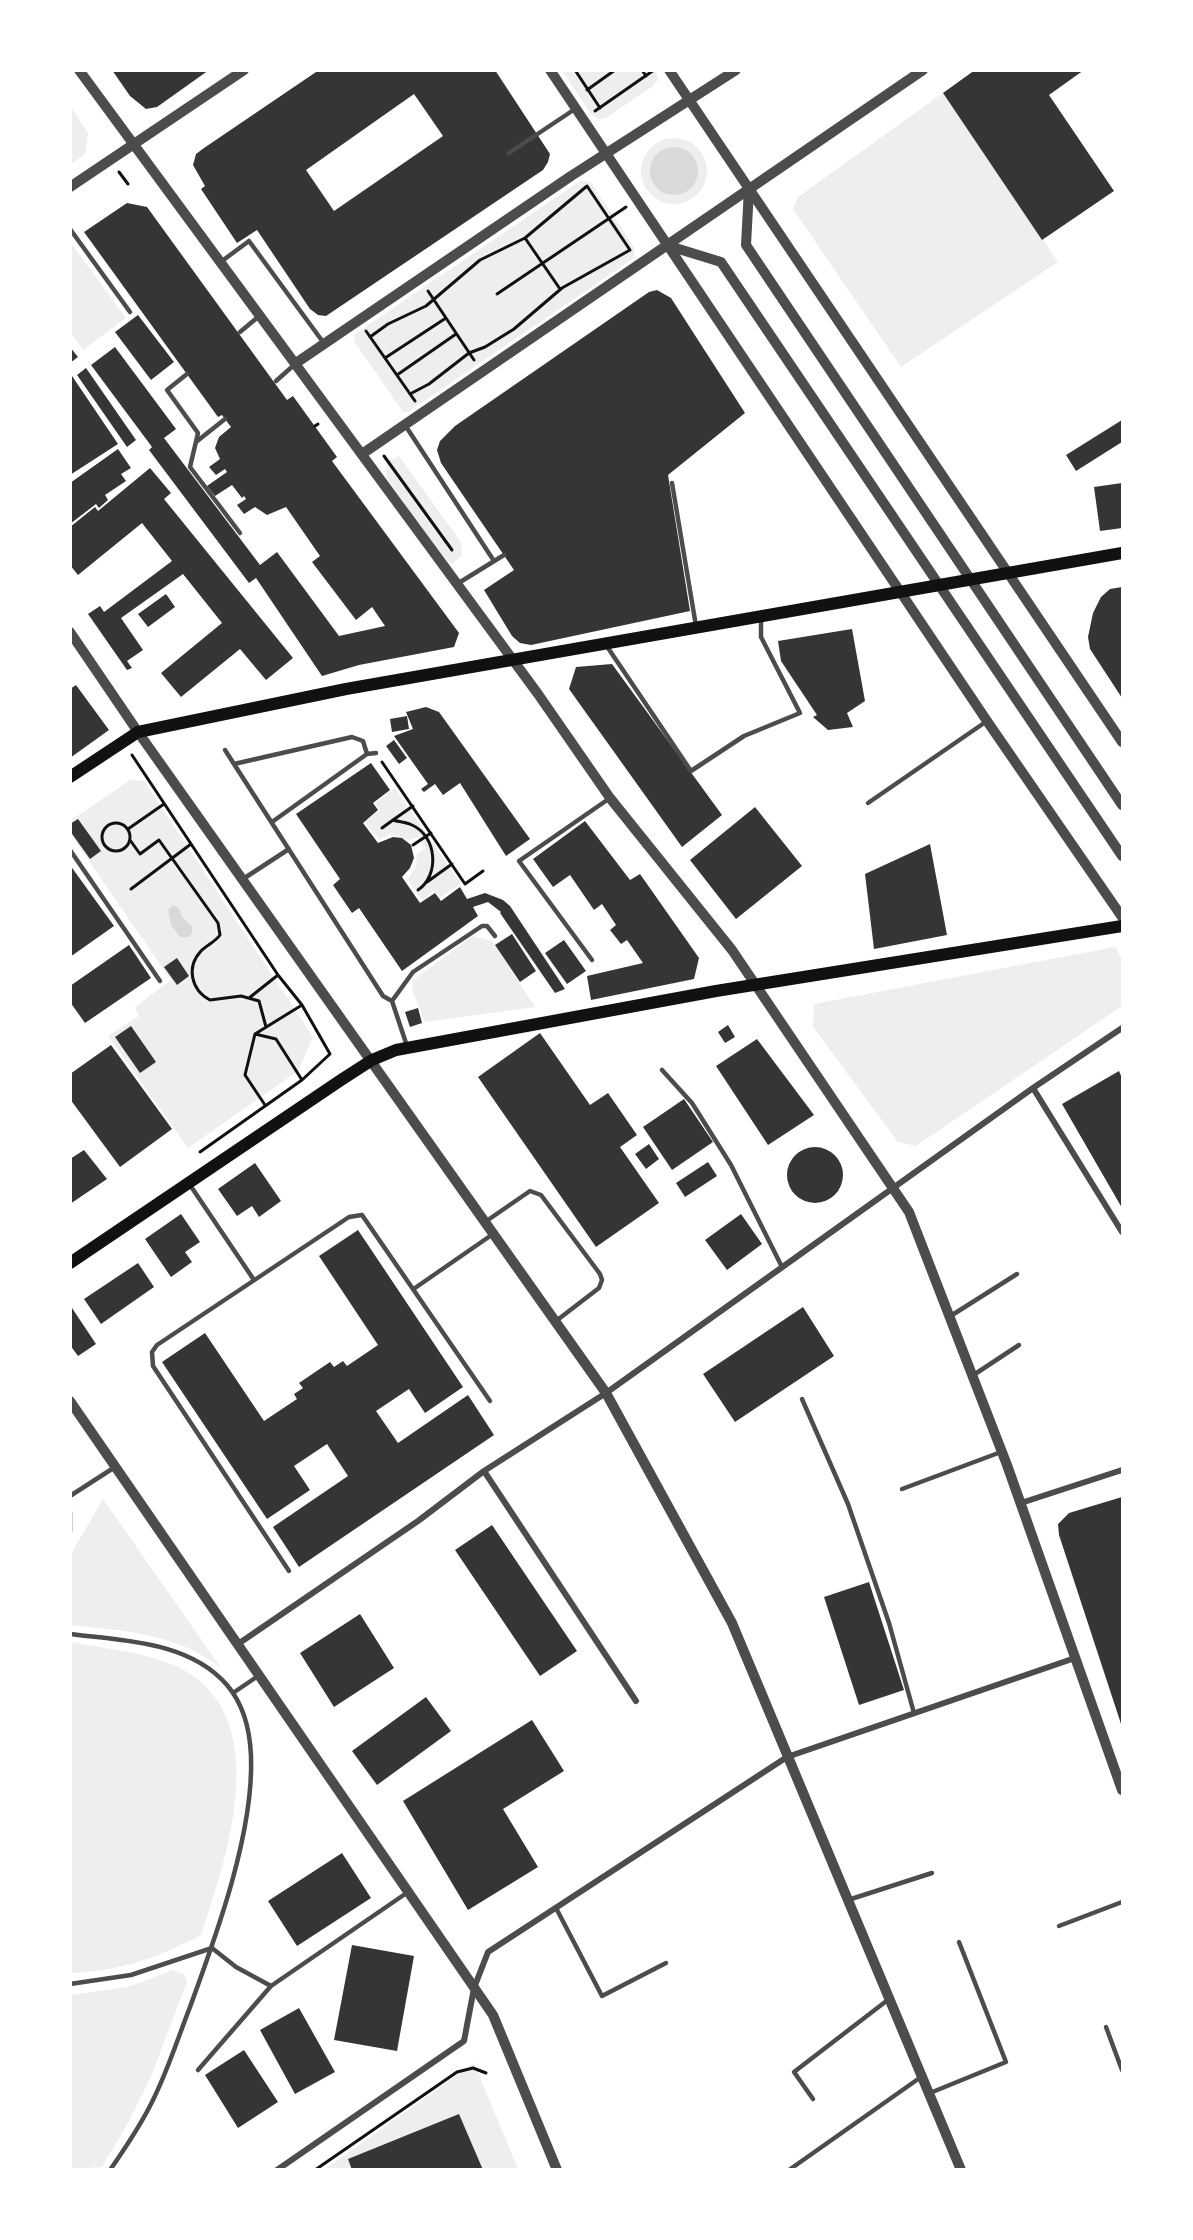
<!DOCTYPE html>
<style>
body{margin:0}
#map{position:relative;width:1193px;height:2240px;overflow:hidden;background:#fff;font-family:"PT Sans",sans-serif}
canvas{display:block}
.frame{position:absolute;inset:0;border:72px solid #fff;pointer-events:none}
</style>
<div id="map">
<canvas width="1193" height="2240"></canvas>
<div class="frame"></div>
</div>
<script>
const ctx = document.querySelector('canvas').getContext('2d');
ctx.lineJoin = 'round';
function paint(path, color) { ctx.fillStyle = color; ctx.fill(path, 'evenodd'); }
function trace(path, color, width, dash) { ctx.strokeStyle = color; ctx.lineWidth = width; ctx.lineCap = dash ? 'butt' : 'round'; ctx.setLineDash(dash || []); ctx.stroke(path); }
const green = new Path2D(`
 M562 71H656L658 80 653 86 606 118 599 119 591 114Z
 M943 93 1058 262 901 367 793 209 798 197Z
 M71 107 88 133 85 154 71 164Z
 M641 171a33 33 0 1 1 66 0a33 33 0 1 1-66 0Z
 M580 181H587L592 184 634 247V258L408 412H403L354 341 355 334Z
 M73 246 126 318 83 350 71 333 70 248Z
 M399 456 461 542 462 555 452 564 437 552 386 476 387 462Z
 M130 780 144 781 313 1037 298 1071 188 1148 108 1036 139 1016 135 1007 171 980 71 835 70 821Z
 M395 788 461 884 441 897 434 891 422 900 408 880 416 866 417 854 426 848 418 837 410 840 389 834 379 840 365 822 380 810 375 804Z
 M473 936 492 941 535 1007 425 1022 413 992 412 981Z
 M1115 947 1122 959V1006L916 1146 898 1142 813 1027 814 1004Z
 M103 1499 221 1668C176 1633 125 1631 71 1625V1554Z
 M71 1642C105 1649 146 1652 178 1667 276 1715 227 1857 201 1935 160 1957 117 1972 71 1973Z
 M173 1970 184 1974 187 1982 150 2079 129 2121 102 2167 71 2169V1995L128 1987Z
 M474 2063 518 2169 324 2170Z`);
const water = new Path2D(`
 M650 171a24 24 0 1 1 48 0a24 24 0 1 1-48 0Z
 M173 905 179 908 182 917 192 926V933L189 937H180L171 925 168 910Z`);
const building = new Path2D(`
 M112 70H209L157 107 146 109 130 96Z
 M319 70H495L550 154 548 162 543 170 326 316 318 315 310 309 257 230 237 243 201 189 205 186 193 165 196 154 204 148ZM414 94 443 136 334 211 306 170Z
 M975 70H1084L1049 95 1114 191 1042 240 943 93Z
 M127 203 147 207 287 400 293 396 337 457 332 461 459 633 454 647 359 665 322 676 256 578 249 583 149 450 152 447 91 365 115 347 176 429 164 438 260 565 277 552 339 636 385 626 372 607 356 620 312 562 320 556 286 507 267 515 255 507 244 514 237 505 246 499 244 496 242 498 232 485 215 496 207 486 227 472 225 469 216 475 209 467 220 459 215 448 219 437 231 427 222 415 218 417 84 232Z
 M657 290 671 298 745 413 668 475 690 611 531 645 520 643 512 636 484 590 514 570 441 463 437 450 440 441 455 426 649 292Z
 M138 315 174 362 151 380 115 332Z
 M70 347 78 357 70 363Z
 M86 368 136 440 127 447 77 375Z
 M70 373 118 444 70 475Z
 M1122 420V442L1076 471 1066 455Z
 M118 449 131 468 121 474 126 481 105 495 108 500 99 508 96 504 70 524V483Z
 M150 468 171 493 164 499 293 658 266 680 240 649 181 697 161 673 222 623 183 574 121 618 143 650 127 661 132 668 127 670 88 614 100 606 104 612 172 561 142 523 78 575 70 565V527L95 507 98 511Z
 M1122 483V528L1100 531 1094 487Z
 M1122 587V698L1090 649 1088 637 1093 613 1101 597 1110 589Z
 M166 594 175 607 148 627 138 614Z
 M852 629 865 701 847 713 853 727 828 730 813 717 817 715 781 661 778 641Z
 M612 664 722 815 682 847 569 689 576 667Z
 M76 685 109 730 70 758V689Z
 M426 707 439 712 530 839 506 856 460 783 443 795 435 784 424 792 421 789 428 784 394 736 413 729 406 712Z
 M407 716 409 729 392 732 390 719Z
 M394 740 407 758 399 764 386 746Z
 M371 763 390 790 373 803 378 810 363 823 378 843 393 837 402 838 411 845 414 858 410 868 402 877 420 903 435 893 441 901 460 887 467 899 485 893 503 900 510 906 565 989 555 993 500 913 501 912 488 902 473 907 478 916 402 971 359 908 352 913 333 885 340 879 296 814Z
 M755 807 802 866 736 919 690 860Z
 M78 819 101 851 90 859 70 831V824Z
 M585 821 630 880 640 874 699 958 694 979 591 1000 587 976 643 963 627 940 621 944 610 930 616 925 602 904 594 910 570 875 553 887 533 859Z
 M930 844 947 935 874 949 865 874Z
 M70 865 114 926 70 957Z
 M512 934 536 971 520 982 495 945Z
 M564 940 586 971 567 984 545 953Z
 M129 945 151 978 85 1023 70 1002V986Z
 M177 958 189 976 177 985 164 967Z
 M418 1008 422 1023 410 1027 405 1012Z
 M728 1025 735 1037 725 1043 718 1032Z
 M131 1026 156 1062 140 1073 115 1037Z
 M540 1033 590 1105 608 1093 637 1135 620 1147 659 1203 596 1247 478 1077Z
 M757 1039 814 1115 768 1145 716 1066Z
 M111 1045 172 1129 120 1167 70 1099V1074Z
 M1119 1071 1122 1078V1208L1062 1104Z
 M684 1099 713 1142 672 1170 643 1127Z
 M649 1144 659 1159 646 1169 635 1154Z
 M787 1175a28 28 0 1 1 56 0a28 28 0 1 1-56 0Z
 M84 1150 107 1179 70 1204V1159Z
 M708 1162 717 1176 685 1197 676 1183Z
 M255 1163 281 1201 259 1217 252 1206 237 1216 218 1189Z
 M181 1214 200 1242 185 1252 192 1262 171 1277 145 1239Z
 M741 1214 762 1244 727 1270 705 1240Z
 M358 1230 463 1387 425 1413 409 1389 376 1411 398 1443 468 1395 494 1435 299 1567 273 1527 348 1476 327 1444 294 1466 310 1490 267 1519 162 1362 205 1333 264 1421 297 1399 294 1394 303 1388 299 1383 330 1362 334 1367 343 1361 347 1366 378 1345 319 1256Z
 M138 1263 154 1287 101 1324 84 1299Z
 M70 1305 96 1344 78 1356 70 1345Z
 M803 1307 834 1356 735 1422 703 1374Z
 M1122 1497V1727L1059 1535 1058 1524 1069 1513Z
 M492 1525 577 1651 540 1676 455 1550Z
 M869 1582 904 1690 859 1705 824 1597Z
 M360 1614 394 1668 334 1707 300 1653Z
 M426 1697 451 1731 377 1785 352 1751Z
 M532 1720 564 1771 503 1809 538 1867 468 1910 403 1801Z
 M342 1853 371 1898 297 1946 268 1901Z
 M352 1945 414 1956 397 2051 334 2040Z
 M299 2008 335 2072 295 2094 260 2030Z
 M244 2050 278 2102 238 2128 205 2075Z
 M459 2114 483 2170H352L348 2159Z`);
const path = new Path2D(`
 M575 70 600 108
 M642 70 646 76
 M587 90 615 70
 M595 111 654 70
 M119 172 128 184
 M525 238 560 289
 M428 291 474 360
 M497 294 626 207
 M366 331 415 401
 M370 337 388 324 426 306 480 260 525 238 587 186 630 250 562 288 514 329 485 347 469 353 429 384 410 394
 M385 358 446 318
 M397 375 456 334
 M315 426 318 424
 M384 456 452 550
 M132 755 278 975 302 1005 330 1054 302 1080 200 1152
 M382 762 465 884 483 871
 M393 820 413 806
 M102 837a14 14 0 1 1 28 0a14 14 0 1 1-28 0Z
 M382 828 393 820C399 822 406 822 412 825 437 836 440 875 418 890
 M128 829 164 804
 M130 840 140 854 159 840 218 923 220 935C215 942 207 945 201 951 186 967 191 990 210 1000L241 996 259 1001 266 1027
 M413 845 431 833
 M427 882 452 864
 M131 889 191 844
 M249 998 278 975
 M255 1034 276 1039 302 1080
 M265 1105 245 1075 255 1034 302 1005
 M315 2170 457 2072 473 2068 486 2073`);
const service = new Path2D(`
 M509 153 575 109
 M70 229 130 312
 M222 261 249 241 323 342
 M240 332 258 317
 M187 374 167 390 198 433 190 467 240 533
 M276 381 294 365
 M405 425 494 561
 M196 442 225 419
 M672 483 696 626
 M457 584 504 555
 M606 645 691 771 744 736 800 713 761 637V617
 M225 750 383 996 392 1001 413 972 482 926H487L495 936
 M234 764 352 737 363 741 367 754
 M868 803 987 721
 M272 822 367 754 376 753
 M70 850 160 981
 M243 879 289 849
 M592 960 519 861 610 798
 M392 1001 407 1046
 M662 1070 692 1103 731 1165 782 1267
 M190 1185 254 1280
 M485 1222 530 1191 541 1195 600 1274 602 1280 599 1288 556 1321
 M415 1288 493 1234
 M949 1317 1017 1274
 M972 1376 1019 1345
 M802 1399 848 1504 889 1623 914 1713
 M902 1489 1001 1452
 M70 1496 115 1467
 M70 1512V1532
 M289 1571 153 1366 152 1352 157 1345 349 1217 362 1215 490 1401
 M70 1634C124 1641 189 1641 227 1685 244 1705 250 1730 251 1756 254 1833 216 1936 190 2007 178 2038 168 2070 153 2100 141 2125 126 2147 110 2170
 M233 1693 258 1676
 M848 1900 932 1873
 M556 1908 602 1996 666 1963
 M1059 1926 1122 1902
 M70 1984 131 1975 212 1948 236 1967 271 1986
 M1106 2027 1122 2070
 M198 2070 271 1986 408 1892
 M930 2093 1006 2062 959 1942
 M813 2099 794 2072 889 1999
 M789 2170 921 2077`);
const minor = new Path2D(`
 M1033 1088 1122 1232
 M484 1471 636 1701
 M1021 1503 1122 1470
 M238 1644 418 1521 484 1471 606 1393 1033 1088 1122 1028
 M277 2170 464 2041 474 1988 488 1952 787 1757 1075 1658`);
const tertiary = new Path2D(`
 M79 70 538 694 610 798 732 950 909 1212 1007 1465 1122 1790
 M550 70 987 721 1122 917
 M669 70 1122 742
 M70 187 244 70
 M749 189 746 245 1122 805
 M669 246 721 262 1122 856
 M296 363 571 176 736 70
 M362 454 923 70
 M70 632 138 732 606 1393 732 1623 961 2170
 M70 1401 493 2015 557 2170`);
const secondary = new Path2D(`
 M70 777 138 732 346 689 1122 553
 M70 1263 341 1080 372 1060 396 1050 716 991 1122 926`);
paint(green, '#eee');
paint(water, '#d9d9d9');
paint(building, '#353535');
trace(path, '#111', 3);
trace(service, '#4c4c4c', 4.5);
trace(minor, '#4c4c4c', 6);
trace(tertiary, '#4c4c4c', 10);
trace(secondary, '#111', 12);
</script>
